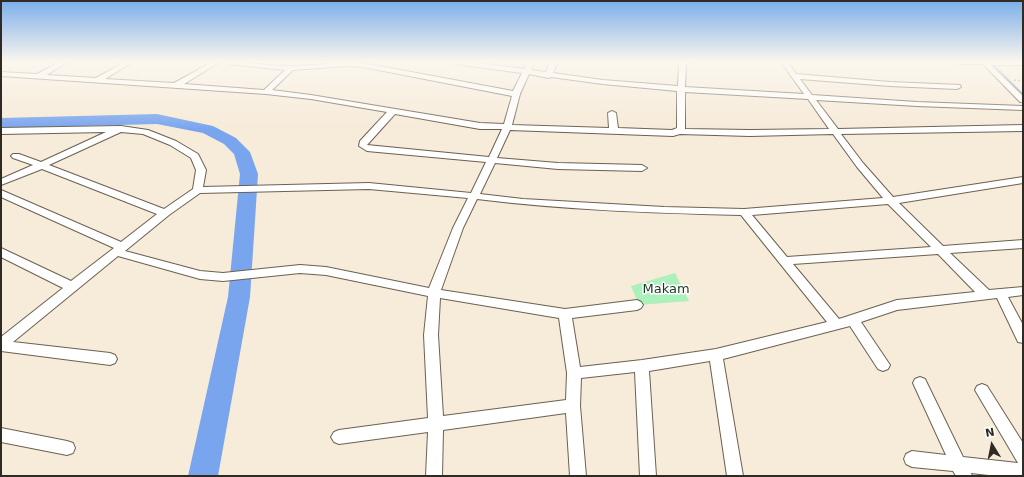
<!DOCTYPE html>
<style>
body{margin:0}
#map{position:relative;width:1024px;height:477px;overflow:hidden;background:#f7ebd9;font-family:"DejaVu Sans",sans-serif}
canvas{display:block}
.frame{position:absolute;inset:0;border:2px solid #2f2b24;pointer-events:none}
.north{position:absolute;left:972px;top:425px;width:40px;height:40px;-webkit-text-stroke:3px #fff;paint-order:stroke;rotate:350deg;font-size:11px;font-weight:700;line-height:16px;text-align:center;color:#2f2b24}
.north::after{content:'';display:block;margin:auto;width:14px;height:18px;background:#2f2b24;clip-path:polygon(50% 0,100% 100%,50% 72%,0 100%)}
</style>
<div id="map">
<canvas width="1024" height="477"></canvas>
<div class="frame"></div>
<div class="north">N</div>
</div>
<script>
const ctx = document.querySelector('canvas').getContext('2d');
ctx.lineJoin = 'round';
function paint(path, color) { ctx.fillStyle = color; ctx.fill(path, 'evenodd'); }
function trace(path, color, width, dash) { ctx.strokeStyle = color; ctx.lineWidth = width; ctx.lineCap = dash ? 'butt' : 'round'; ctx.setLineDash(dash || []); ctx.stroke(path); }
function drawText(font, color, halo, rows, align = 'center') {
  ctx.font = font + ' "DejaVu Sans",sans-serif'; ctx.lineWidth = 3; ctx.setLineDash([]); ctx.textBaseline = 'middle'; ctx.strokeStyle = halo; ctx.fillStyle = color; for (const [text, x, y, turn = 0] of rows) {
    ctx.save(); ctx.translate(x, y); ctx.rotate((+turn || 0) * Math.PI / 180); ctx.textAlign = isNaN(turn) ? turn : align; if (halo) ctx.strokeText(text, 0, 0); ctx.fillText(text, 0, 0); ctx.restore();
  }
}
const green = new Path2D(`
 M675 273 689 301 639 305 631 286Z`);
const stream = new Path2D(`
 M990 62 1023 95`);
const river = new Path2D(`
 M157 114 213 126 236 138 250 152 258 174 250 297 218 476H188L228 297 240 174 234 154 224 144 203 133 157 124 1 128V118Z`);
const path = new Path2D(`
 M1014 80 1023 81`);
const minor = new Path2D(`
 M59 62H67L47 75 96 78 125 62H133L105 79 174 83 212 62H220L184 84 264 90 285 70 229 64 226 62C248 62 269 66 291 66 315 66 339 61 363 63L513 91 522 73 455 64 452 62H471L524 69 527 62H535L531 70 546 72 550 62H558L553 73 603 80 678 86 679 64 681 62H690L686 65 685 87 804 94 781 62H788L796 74 890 82 960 85 961 87 957 89 890 86 800 79 812 95 917 102 1023 106V110L917 106 816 100 838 129 1023 125V131L841 134 863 163 893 197 1023 177V183L899 203 943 246 1023 240V248L950 253 989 290 1023 287V295L1008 297 1023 325V343L1018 342 997 298 897 310 861 322 890 365 888 369 883 371 878 369 850 326 723 359 743 476H727L710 361 649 371 656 476H640L635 372 581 378 580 406 586 476H570L566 413 443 430 442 476H426L428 432 339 444 334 442 331 437 334 432 339 430 428 418 424 335 428 296 326 275 300 273 223 281 200 279 118 256 13 342 110 353 115 355 117 359 115 363 110 365 1 351V337L63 288 1 257V248L71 281 114 248 1 197V190L121 242 157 214 42 169 1 185V179L33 165 13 158 11 156 13 154H19L41 162 106 132 1 134V128L121 126 148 130 176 141 198 154 206 170 203 187 369 183 471 193 486 162 367 151 359 146 360 141 387 112 311 99 266 94 1 76V72L37 74ZM347 66 363 67 512 96 504 124 480 123 311 95 272 90 293 70ZM529 74 548 78 551 77 603 84 677 91V128L672 130 618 128 616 113 612 111 608 113 609 128 512 125 520 94ZM685 92 808 99 829 129 750 130 685 129ZM395 114 480 129H502L489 157 367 145ZM510 130 673 136 680 134 750 136 833 134 857 167 883 198 744 209 664 207 523 199 480 194 495 163 558 169 642 171 647 168 642 165 558 163 497 158ZM121 132 143 134 170 145 191 158 196 170 193 189 164 209 49 165ZM369 189 468 198 453 228 429 288 326 267 300 265 223 273 200 271 125 251 169 215 200 193ZM477 199C565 210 653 213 741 215L827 322 716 349 642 360 580 367 572 318 637 310 641 308 643 305 641 302 637 300 565 309 441 290 463 228ZM888 204 931 247 787 257 752 215ZM938 254 975 292 897 300 839 319 793 264ZM440 298 559 318 567 373 566 400 443 416 438 335Z
 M957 62H1023V65H991L1023 96V102H1020L983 64H960Z
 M920 377 925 379 963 457 1018 463 975 390 977 386 982 384 987 386 1023 443V476H997L971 473 972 476H956L953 471 912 467 906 464 904 459 906 454 912 451 946 455 913 383 915 379Z
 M1 428 67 441 73 443 75 448 73 453 67 455 1 442Z`);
const parkNames = [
 ["Makam",666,290]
];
paint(green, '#acf0bc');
trace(stream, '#79a5ee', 2.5);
paint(river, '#79a5ee');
trace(minor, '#6b6152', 2);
trace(path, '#a39a8d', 1.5, [2, 2]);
paint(minor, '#fff');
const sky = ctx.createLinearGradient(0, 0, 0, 129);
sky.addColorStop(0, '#7baeea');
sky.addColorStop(0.48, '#fbf6ee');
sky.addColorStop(1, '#fbf6ee00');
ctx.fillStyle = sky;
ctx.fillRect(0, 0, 1024, 129);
drawText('13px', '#163820', '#fff', parkNames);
</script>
